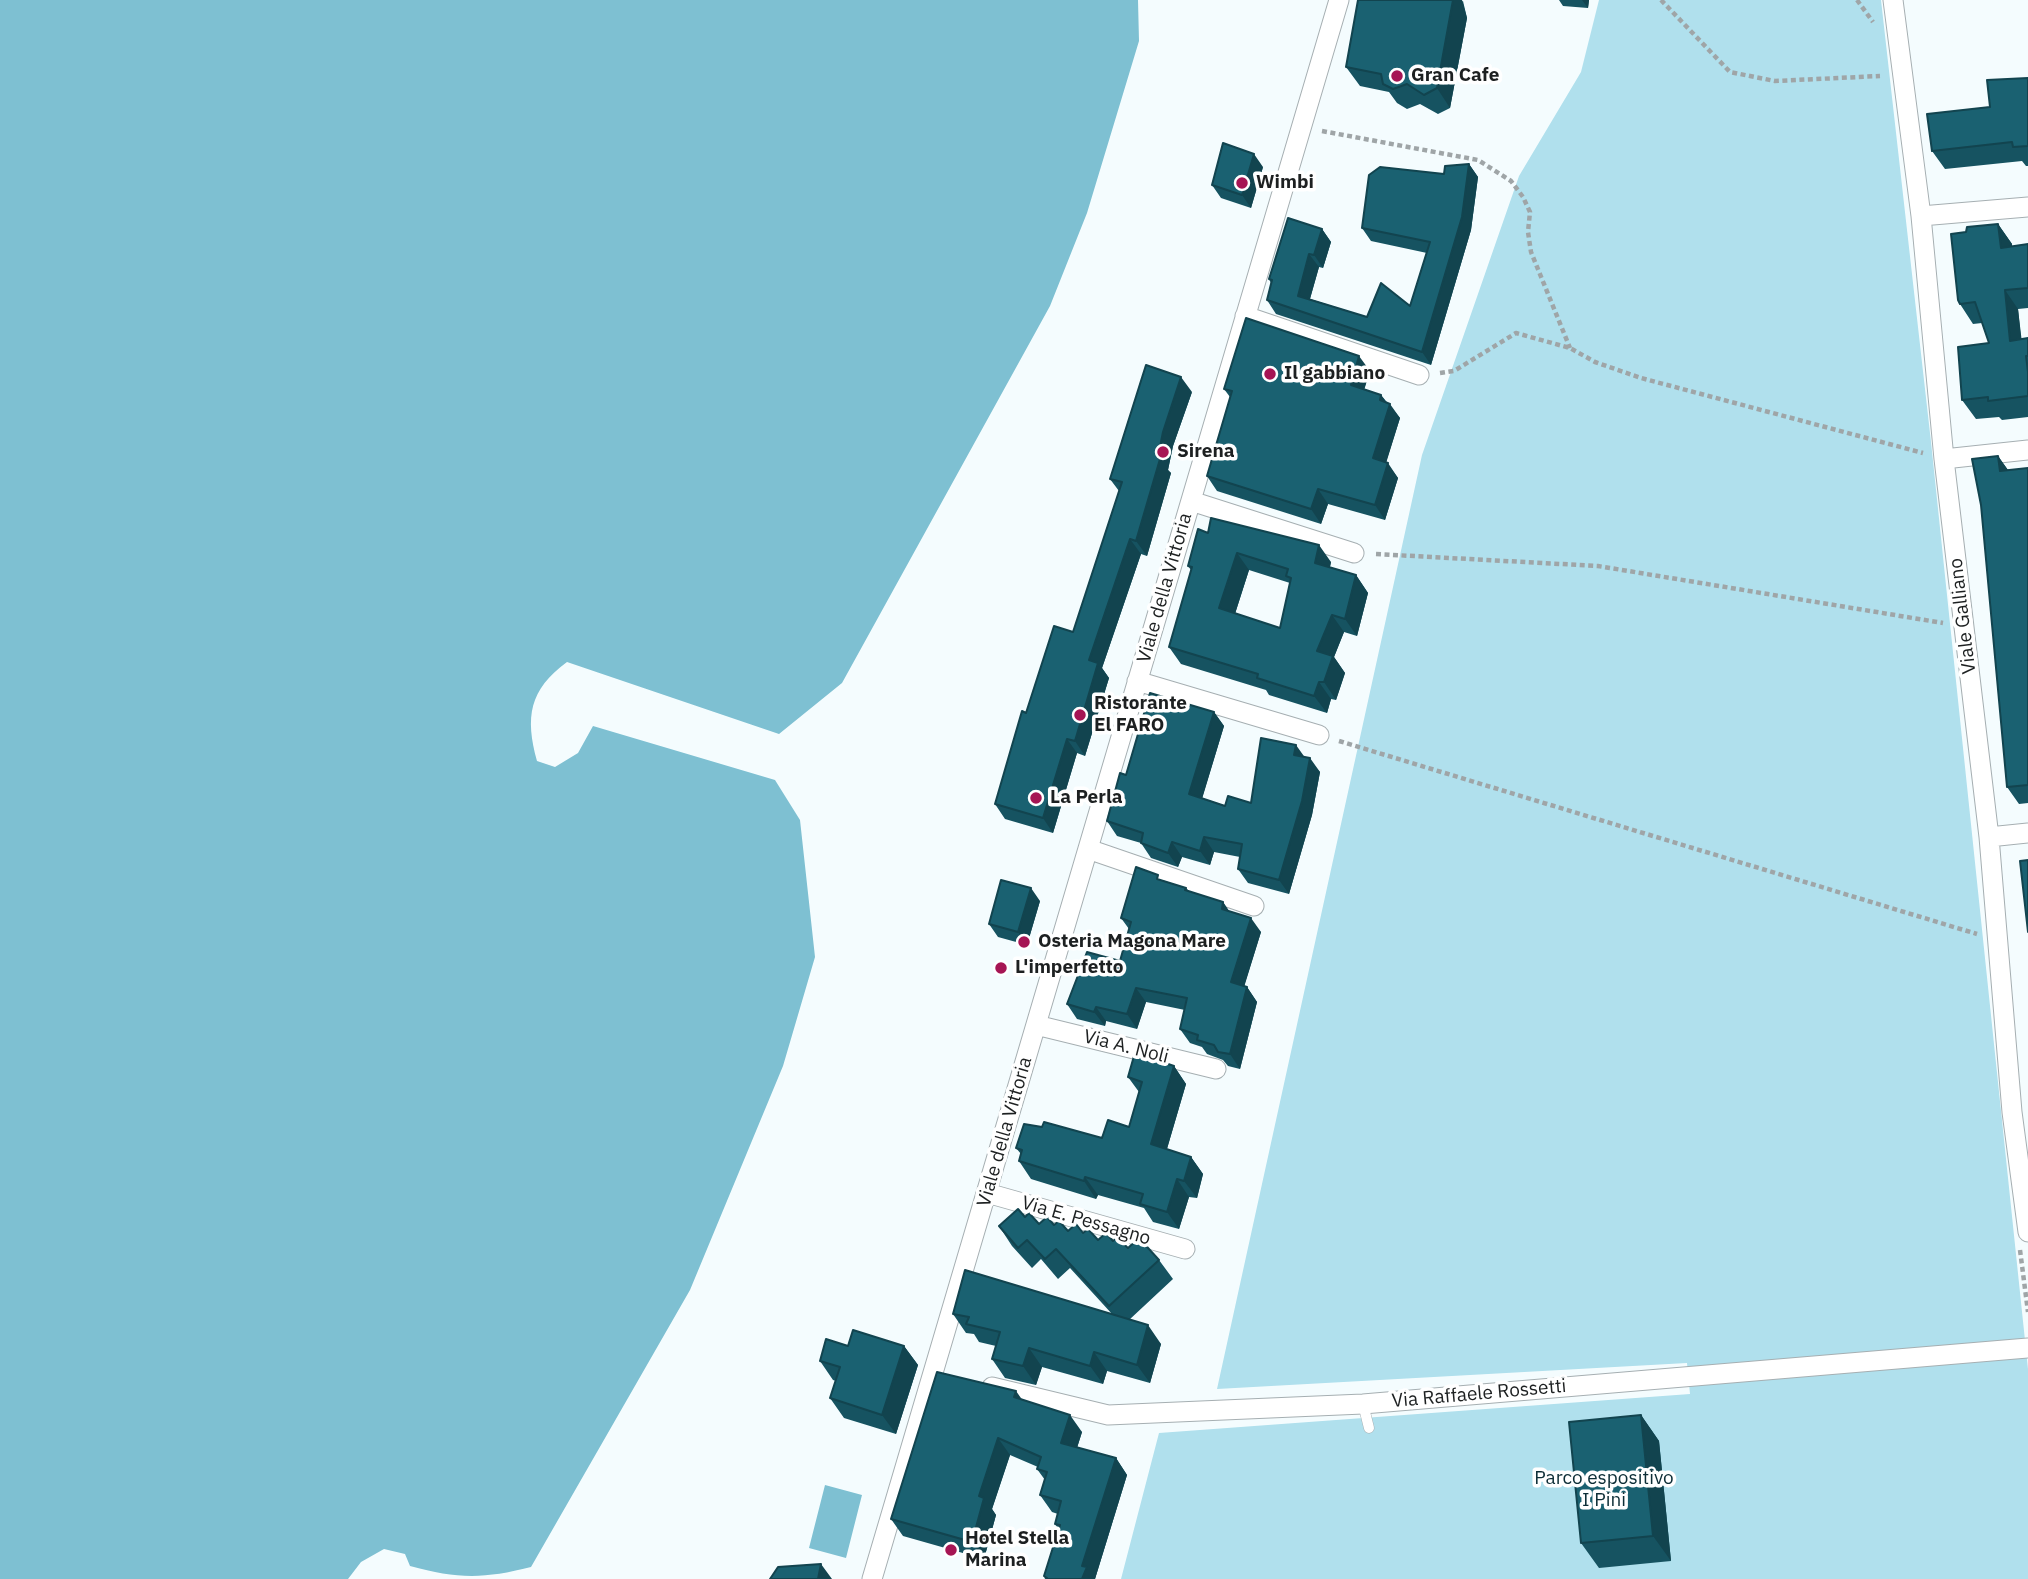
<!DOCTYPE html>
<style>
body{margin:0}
canvas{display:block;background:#f4fcfe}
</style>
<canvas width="2028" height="1579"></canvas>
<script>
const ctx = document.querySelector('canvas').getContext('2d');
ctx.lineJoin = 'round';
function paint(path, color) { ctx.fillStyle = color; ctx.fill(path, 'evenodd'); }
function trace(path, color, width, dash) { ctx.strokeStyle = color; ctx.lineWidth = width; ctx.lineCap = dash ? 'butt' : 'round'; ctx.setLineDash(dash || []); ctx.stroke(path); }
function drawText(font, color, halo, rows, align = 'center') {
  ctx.font = font + ' "IBM Plex Sans",sans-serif'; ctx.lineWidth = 7; ctx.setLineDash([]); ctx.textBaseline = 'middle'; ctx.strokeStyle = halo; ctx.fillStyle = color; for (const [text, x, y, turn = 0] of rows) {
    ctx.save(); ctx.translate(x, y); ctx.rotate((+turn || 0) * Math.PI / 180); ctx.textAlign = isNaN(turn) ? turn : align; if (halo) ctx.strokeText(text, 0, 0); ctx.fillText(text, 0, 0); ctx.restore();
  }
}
const green = new Path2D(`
 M1599 0H1881L1931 442 2028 1369V1579H1121L1159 1433 1690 1394 1687 1363 1217 1389 1422 455 1519 176 1581 72Z`);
const water = new Path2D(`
 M0 0H1138L1139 41 1087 213 1050 306 842 683 779 734 567 662C529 690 525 717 537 761L555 767 578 753 593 726 775 780 800 820 815 957 783 1066 690 1290 531 1567C484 1579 457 1579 410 1566L405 1554 384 1549 361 1562 348 1579H0Z
 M825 1485 862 1495 846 1558 809 1548Z`);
const path = new Path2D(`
 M1661 0 1730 72 1775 81 1880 76
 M1857 0 1873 22
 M1322 131 1478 160 1511 181 1523 197 1530 212 1528 232 1531 252 1570 348
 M1440 373 1454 371 1516 333 1570 348 1595 362 1641 378 1923 453
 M1376 554 1598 566 1943 623
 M1339 741 1977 934
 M2020 1250 2028 1312`);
const service = new Path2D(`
 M1363 1404 1369 1428`);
const minor = new Path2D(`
 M1893 0 1921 216 1944 459 1989 837 2012 1112 2028 1232
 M1921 216 2028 207
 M1245 316 1419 375
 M1944 459 2028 450
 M1191 501 1354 553
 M1137 681 1319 735
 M1989 837 2028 833
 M1088 849 1254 906
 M1036 1025 1216 1069
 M987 1193 1185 1249
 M992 1387 1108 1415 1363 1404 2028 1348
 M872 1579 1339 0`);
const wall = new Path2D(`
 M1559 0H1589L1588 8 1563 6Z
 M1463 1 1467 18 1450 108 1438 114 1420 104 1407 109 1397 103 1389 92 1360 86 1346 67Z
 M2028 78V166H2026L2022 161 1945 169 1932 151Z
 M1469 164 1478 177 1471 230 1431 365 1276 314 1267 300 1271 283 1269 279 1322 229 1331 242 1323 268 1319 267 1310 299 1367 317 1410 306 1427 253 1371 241 1362 228 1444 174Z
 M1263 167 1251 208 1221 198 1212 185Z
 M1998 224 2012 244V247L2028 244V308L2018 309 2021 339 2028 338V417L2002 420 1999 417 1976 419 1962 400 1989 343 1982 323 1973 324 1960 304 1966 232Z
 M1370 371 1364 389 1381 395 1400 418 1386 462 1398 478 1385 520 1328 504 1321 524 1217 491 1207 476 1230 397 1224 389Z
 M1192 392 1173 446 1168 470 1171 473 1147 556 1141 554 1102 668 1109 678 1085 756 1077 753 1053 833 1005 819 995 804 1026 713 1073 632 1119 491 1110 479Z
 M1998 456 2008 470 2028 468V803L2019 804 2007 787Z
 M1208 533 1331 562 1330 567 1356 575 1368 593 1357 636 1344 632 1334 657 1345 673 1336 700 1331 699 1327 713 1269 695 1266 690 1181 664 1169 647 1191 570 1188 566ZM1249 570 1290 583 1280 628 1235 614Z
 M1214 712 1224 726 1202 798 1225 806 1251 803 1305 757 1320 772 1312 815 1289 894 1248 883 1238 869 1240 857 1214 852 1210 865 1182 857 1178 867 1151 858 1141 843 1117 836 1107 821 1126 775Z
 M1162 880 1186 888 1189 891 1223 902 1229 911 1261 932 1244 986 1247 987 1257 1002 1240 1069 1228 1066 1223 1060 1207 1054 1202 1047 1190 1043 1180 1029 1185 1010 1146 1002 1137 1029 1106 1021 1105 1026 1077 1019 1067 1004 1120 961 1129 929 1121 918Z
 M1040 901 1027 945 998 937 989 924Z
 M1147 1060 1174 1066 1186 1084 1167 1149 1191 1157 1203 1174 1197 1198 1189 1197 1179 1229 1153 1222 1144 1208 1098 1195 1096 1199 1031 1179 1019 1161 1021 1154 1016 1148 1102 1138 1129 1127 1139 1092 1128 1077Z
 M1025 1217 1039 1224 1054 1225 1068 1231 1083 1233 1098 1240 1113 1241 1128 1248 1159 1260 1173 1279 1129 1320 1161 1344 1150 1383 1107 1371 1103 1384 1042 1367 1036 1385 1005 1378 992 1359 996 1346 979 1342 974 1334 966 1333 953 1314H1112L1070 1268 1058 1279 1041 1259 1032 1268 1012 1246 999 1226Z
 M848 1346H904L918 1365 896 1434 844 1418 830 1398 836 1381 833 1380 820 1361Z
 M1022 1400 1082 1432 1077 1448 1116 1458 1127 1475 1095 1579H1045L1044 1576 1059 1530 1055 1524 1058 1514 1052 1512 1040 1495 1045 1480 1037 1469 1038 1467 1010 1455 992 1509 996 1515 984 1559 903 1536 891 1519Z
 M1641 1415 1659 1441 1671 1561 1599 1568 1581 1543Z`);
const shadedWall = new Path2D(`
 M1453 0H1462L1467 18 1450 108 1437 88Z
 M1582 0H1589L1588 8Z
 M1254 154 1263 167 1251 208 1242 195Z
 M1469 164 1478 177 1471 230 1431 365 1422 352Z
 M1998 224 2012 244 2014 268 2001 248Z
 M1322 229 1331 242 1323 268 1314 255Z
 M1309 254 1319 267 1307 309 1298 296Z
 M2005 290 2018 309 2024 360 2010 341Z
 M1359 356 1370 371 1361 400 1351 385Z
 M1181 377 1192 392 1173 446 1168 470 1171 473 1147 556 1136 541 1163 432Z
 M1381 395 1389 406 1390 404 1400 418 1383 473 1373 458Z
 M1998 456 2010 473 2000 471Z
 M1388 463 1398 478 1385 520 1375 505Z
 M1318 489 1328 504 1321 524 1311 509Z
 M1130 539 1141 554 1102 668 1109 678 1085 756 1075 741 1089 660Z
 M1319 545 1331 562 1327 580 1315 563Z
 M1237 553 1249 570 1231 626 1219 608Z
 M1356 575 1368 593 1357 636 1345 619Z
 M1332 615 1344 632 1334 657 1345 673 1336 700 1324 682 1317 651Z
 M1319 682 1331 699 1327 713 1314 696Z
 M1214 712 1224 726 1199 809 1189 794Z
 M1067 739 1077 753 1053 833 1043 818Z
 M1296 745 1306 759 1294 755Z
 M1310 758 1320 772 1312 815 1289 894 1279 880Z
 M1204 837 1214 852 1210 865 1200 851Z
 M1172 842 1182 857 1178 867 1168 853Z
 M1031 888 1040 901 1027 945 1018 932Z
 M1223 902 1233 917 1222 909Z
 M1251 918 1261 932 1241 997 1231 982Z
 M1247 987 1257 1002 1240 1069 1230 1054Z
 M1136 988 1146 1002 1137 1029 1127 1014Z
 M1096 1007 1106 1021 1105 1026 1094 1012Z
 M1174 1066 1186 1084 1163 1162 1151 1144Z
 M1191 1157 1203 1174 1197 1198 1184 1181Z
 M1085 1177 1098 1195 1096 1199 1084 1181Z
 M1177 1179 1189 1197 1179 1229 1167 1212Z
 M1148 1325 1161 1344 1150 1383 1137 1365Z
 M904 1346 918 1365 896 1434 882 1415Z
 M1029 1348 1042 1367 1036 1385 1023 1366Z
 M1094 1352 1107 1371 1103 1384 1090 1366Z
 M1016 1391 1028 1408 1014 1397Z
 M1070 1415 1082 1432 1073 1460 1061 1443Z
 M1641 1415 1659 1441 1671 1561 1653 1536Z
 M998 1438 1010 1455 992 1509 996 1515 984 1559 972 1542 979 1496Z
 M1116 1458 1127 1475 1095 1579H1082V1566Z
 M821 1564 832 1579H818Z`);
const building = new Path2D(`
 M1358 0H1453L1437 88 1424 95 1407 84 1393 89 1383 84 1381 74 1346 67Z
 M2028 78V146L2013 147 2012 142 1932 151 1927 114 1990 107 1987 80Z
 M1223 143 1254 154 1242 195 1212 185Z
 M1469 164 1462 217 1422 352 1267 300 1272 280 1269 279 1288 218 1322 229 1314 255 1309 254 1298 296 1367 317 1381 283 1410 306 1430 242 1362 228 1369 175 1380 167 1444 174 1445 166Z
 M1998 224 2001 248 2028 244V288L2005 290 2010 341 2028 338V356H2026L2028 372V396L1988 401V397L1962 400 1958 347 1989 343 1975 302 1960 304 1958 300 1951 234 1966 232 1967 227Z
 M1246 318 1359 356 1351 385 1381 395 1380 400 1390 404 1373 458 1388 463 1375 505 1318 489 1311 509 1207 476 1232 391 1224 389Z
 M1146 365 1181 377 1163 432 1158 457 1160 459 1136 541 1130 539 1089 660 1098 663 1075 741 1067 739 1043 818 995 804 1022 711 1026 713 1054 626 1073 632 1122 482 1110 479Z
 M1998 456 2000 471 2028 468V785L2007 787 1981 505 1972 459Z
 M1211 518 1319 545 1315 563 1356 575 1345 619 1332 615 1317 651 1333 656 1324 682H1319L1314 696 1257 678 1258 674 1169 647 1192 567 1188 566 1198 529 1208 533ZM1237 553 1288 569 1286 576 1291 578 1280 628 1219 608Z
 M1150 693 1214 712 1189 794 1225 806 1228 796 1251 803 1261 738 1296 745 1294 755 1310 758 1302 801 1279 880 1238 869 1242 844 1204 837 1200 851 1172 842 1168 853 1141 843 1143 833 1107 821 1120 773 1126 775Z
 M2028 860V932L2020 861Z
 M1136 867 1158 875 1157 879 1186 888 1185 890 1223 902 1222 909 1251 918 1231 982 1247 987 1230 1054 1218 1052 1214 1045 1197 1040 1198 1035 1180 1029 1187 998 1136 988 1127 1014 1096 1007 1094 1012 1067 1004 1087 952 1120 961 1131 922 1121 918Z
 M1001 880 1031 888 1018 932 989 924Z
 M1134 1056 1147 1060 1148 1057 1174 1066 1151 1144 1191 1157 1184 1181 1177 1179 1167 1212 1140 1204 1143 1194 1085 1177 1084 1181 1019 1161 1022 1150 1016 1148 1024 1124 1042 1127 1044 1122 1102 1138 1108 1120 1129 1127 1142 1082 1128 1077Z
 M1018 1209 1025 1217 1029 1213 1039 1224 1047 1217 1054 1225 1059 1221 1068 1231 1076 1224 1083 1233 1088 1229 1098 1240 1106 1233 1113 1241 1117 1238 1128 1248 1139 1238 1159 1260 1109 1306 1056 1249 1045 1259 1027 1240 1018 1248 999 1226Z
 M965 1270 1148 1325 1137 1365 1094 1352 1090 1366 1029 1348 1023 1366 992 1359 1000 1332 966 1324 969 1317 953 1314Z
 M853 1330 904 1346 882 1415 830 1398 840 1367 820 1361 826 1339 848 1346Z
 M937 1372 1016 1391 1014 1397 1070 1415 1061 1443 1116 1458 1082 1566 1087 1567 1082 1579H1047V1578L1044 1576 1060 1525 1055 1524 1061 1501 1040 1495 1047 1472 1037 1469 1041 1457 998 1438 979 1496 984 1498 972 1542 891 1519Z
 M1641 1415 1653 1536 1581 1543 1569 1422Z
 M821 1564 818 1579H770L778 1567Z`);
const markers = [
 [1397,76,7,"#a61554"],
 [1242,183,7,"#a61554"],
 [1270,374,7,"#a61554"],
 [1163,452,7,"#a61554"],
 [1080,715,7,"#a61554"],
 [1036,798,7,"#a61554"],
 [1024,942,7,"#a61554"],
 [1001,968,7,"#a61554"],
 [951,1550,7,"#a61554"]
];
const poiNames = [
 ["Gran Cafe",1411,76],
 ["Wimbi",1256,183],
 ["Il gabbiano",1284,374],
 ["Sirena",1177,452],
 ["Ristorante",1094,704],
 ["El FARO",1094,726],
 ["La Perla",1050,798],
 ["Osteria Magona Mare",1038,942],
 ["L'imperfetto",1015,968],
 ["Hotel Stella",965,1539],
 ["Marina",965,1561]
];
const streetNames = [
 ["Viale della Vittoria",1165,588,-74],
 ["Viale Galliano",1963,616,-97],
 ["Via A. Noli",1126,1047,14],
 ["Viale della Vittoria",1005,1132,-74],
 ["Via E. Pessagno",1086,1221,16],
 ["Via Raffaele Rossetti",1479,1394,-5]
];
const parkNames = [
 ["Parco espositivo",1604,1479],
 ["I Pini",1604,1501]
];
paint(green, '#b0e0ed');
paint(water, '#7ec0d2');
trace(service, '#a6afb2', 11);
trace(minor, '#a6afb2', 21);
trace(path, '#9fa5a7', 4.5, [5, 3.5]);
trace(service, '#fff', 10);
trace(minor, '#fff', 19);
paint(wall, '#165361');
paint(shadedWall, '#12444f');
paint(building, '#1a6171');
trace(building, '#12444f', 2);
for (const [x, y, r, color] of markers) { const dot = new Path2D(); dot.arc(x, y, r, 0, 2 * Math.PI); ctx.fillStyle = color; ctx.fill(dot); trace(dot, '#fff', 2.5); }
drawText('bold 19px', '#1d2021', '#fff', poiNames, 'left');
drawText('19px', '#1d2021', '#fff', streetNames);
drawText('19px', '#0d2e37', '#fff', parkNames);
</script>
